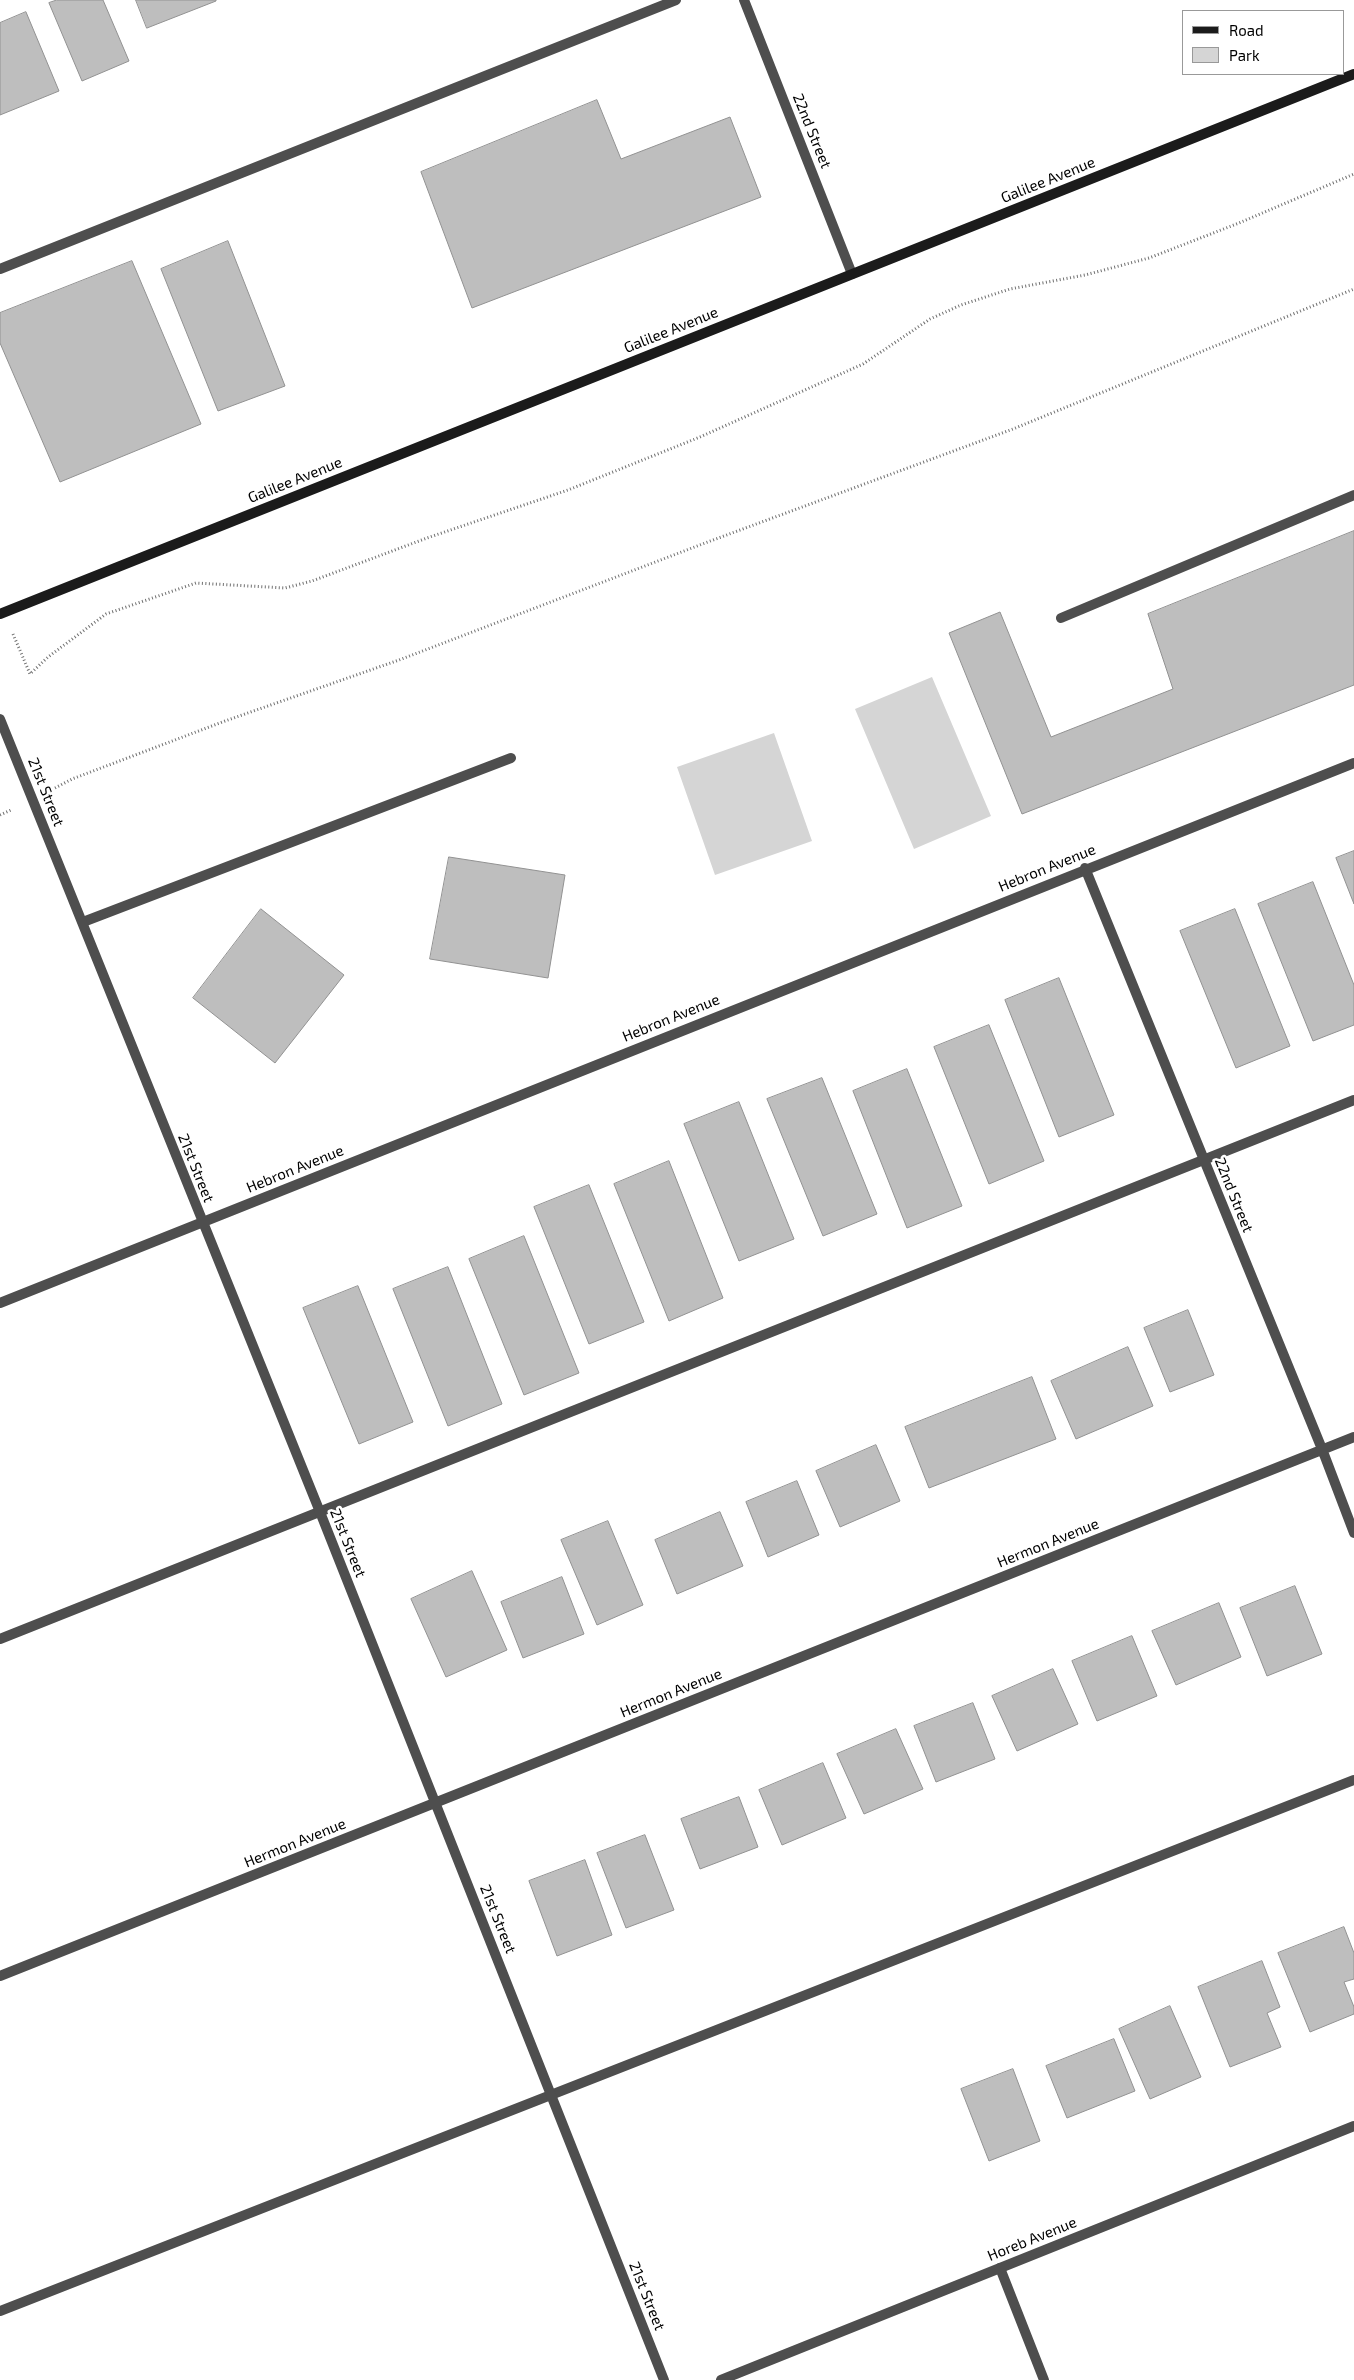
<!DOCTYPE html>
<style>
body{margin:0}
#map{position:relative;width:1354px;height:2380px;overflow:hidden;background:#fff;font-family:"Exo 2",sans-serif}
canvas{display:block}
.legend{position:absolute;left:1182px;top:10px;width:162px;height:65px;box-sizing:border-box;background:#fff;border:1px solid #999;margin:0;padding:6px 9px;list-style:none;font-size:15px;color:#000}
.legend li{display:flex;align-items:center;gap:10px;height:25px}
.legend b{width:25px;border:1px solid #999}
</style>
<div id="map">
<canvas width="1354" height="2380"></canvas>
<ul class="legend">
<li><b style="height:6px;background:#1b1b1b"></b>Road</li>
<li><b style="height:14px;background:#d5d5d5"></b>Park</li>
</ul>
</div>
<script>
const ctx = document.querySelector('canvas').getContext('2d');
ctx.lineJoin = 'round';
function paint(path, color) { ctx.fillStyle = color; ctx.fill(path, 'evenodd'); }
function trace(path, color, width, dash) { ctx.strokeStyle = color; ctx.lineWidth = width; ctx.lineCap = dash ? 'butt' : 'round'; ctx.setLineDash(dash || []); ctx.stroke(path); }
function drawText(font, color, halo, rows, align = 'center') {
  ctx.font = font + ' "Exo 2",sans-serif'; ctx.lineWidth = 5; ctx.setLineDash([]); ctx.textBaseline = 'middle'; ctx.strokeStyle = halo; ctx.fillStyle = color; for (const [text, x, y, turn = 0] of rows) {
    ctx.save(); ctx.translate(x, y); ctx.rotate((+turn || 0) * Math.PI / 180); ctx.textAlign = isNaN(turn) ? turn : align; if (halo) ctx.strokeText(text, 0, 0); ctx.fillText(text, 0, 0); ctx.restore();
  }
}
const green = new Path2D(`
 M932 677 991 816 914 849 855 709Z
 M774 733 812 841 715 875 677 767Z`);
const building = new Path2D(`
 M57 0H103L129 61 82 81 49 3Z
 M136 0H216V1L147 28Z
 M26 12 59 91 0 115V23Z
 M597 100 621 159 730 117 761 197 472 308 421 172Z
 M228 241 285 386 218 411 161 269Z
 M132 261 201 424 60 482 0 343V313Z
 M1354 531V685L1022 814 949 633 1000 612 1051 737 1173 689 1148 614Z
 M1354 851V904L1336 858Z
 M449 857 565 875 548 978 430 959Z
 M1313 882 1354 985V1025L1313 1041 1258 904Z
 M261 909 344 975 275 1063 193 998Z
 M1235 909 1290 1046 1236 1068 1180 931Z
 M1059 978 1114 1115 1059 1137 1005 1000Z
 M989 1025 1044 1161 989 1184 934 1047Z
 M907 1069 962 1206 907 1228 853 1091Z
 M822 1078 877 1214 823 1236 767 1099Z
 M739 1102 794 1239 739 1261 684 1124Z
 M669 1161 723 1298 669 1321 614 1184Z
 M589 1185 644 1322 589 1344 534 1207Z
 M524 1236 579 1373 524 1395 469 1259Z
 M448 1267 502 1404 448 1426 393 1289Z
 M358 1286 413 1422 359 1444 303 1308Z
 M1188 1310 1214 1375 1170 1392 1144 1328Z
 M1128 1347 1153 1406 1076 1439 1051 1381Z
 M1032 1377 1056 1439 929 1488 905 1427Z
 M876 1445 900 1501 840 1527 816 1471Z
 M797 1481 819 1535 768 1557 746 1502Z
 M720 1512 743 1566 677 1594 655 1540Z
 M608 1521 643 1605 597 1625 561 1540Z
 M472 1571 507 1650 446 1677 411 1599Z
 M562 1577 584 1634 523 1658 501 1602Z
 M1295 1586 1322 1654 1267 1676 1240 1608Z
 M1219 1603 1241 1657 1176 1685 1152 1631Z
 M1132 1636 1157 1696 1097 1721 1072 1661Z
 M1053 1669 1078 1724 1017 1751 992 1696Z
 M973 1703 995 1759 936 1782 914 1726Z
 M896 1729 923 1789 864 1814 837 1754Z
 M823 1763 846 1818 782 1845 759 1790Z
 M739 1797 758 1847 700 1869 681 1819Z
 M645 1835 674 1910 626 1928 597 1853Z
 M585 1860 612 1935 557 1956 529 1881Z
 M1344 1927 1354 1953V1979L1344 1982 1354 2007V2014L1310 2032 1278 1953Z
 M1262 1961 1280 2007 1267 2013 1281 2047 1230 2067 1198 1987Z
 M1170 2006 1201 2077 1150 2099 1119 2029Z
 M1114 2039 1135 2091 1067 2118 1046 2066Z
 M1013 2069 1040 2141 989 2161 961 2089Z`);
const path = new Path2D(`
 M13 634 30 674 48 657 106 614 196 583 285 588 312 581 427 538 568 490 700 437 863 364 930 319 961 305 1010 289 1085 275 1149 258 1239 223 1354 174
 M55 788 72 779 225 721 399 660 705 543 1013 429 1354 289
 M0 815 11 810`);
const lane = new Path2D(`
 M0 269 676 0
 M1061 618 1354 495
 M83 922 511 758
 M0 1639 1354 1100
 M1000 2268 1044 2380
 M0 2311 1354 1780`);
const street = new Path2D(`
 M744 0 852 274
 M0 719 320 1512 664 2380
 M1085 868 1322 1449 1354 1533
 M0 1303 1354 763
 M0 1976 1354 1437
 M721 2380 1354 2126`);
const secondary = new Path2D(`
 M0 614 1354 74`);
const streetNames = [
 ["22nd Street",812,131,68],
 ["Galilee Avenue",1048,180,-22],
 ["Galilee Avenue",671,330,-22],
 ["Galilee Avenue",295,480,-22],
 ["21st Street",46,792,68],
 ["Hebron Avenue",1047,868,-22],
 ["Hebron Avenue",671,1018,-22],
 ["21st Street",196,1168,68],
 ["Hebron Avenue",295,1169,-22],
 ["22nd Street",1234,1195,68],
 ["21st Street",348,1543,68],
 ["Hermon Avenue",1048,1543,-22],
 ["Hermon Avenue",671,1693,-22],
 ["Hermon Avenue",295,1843,-22],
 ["21st Street",498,1919,68],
 ["Horeb Avenue",1032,2239,-22],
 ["21st Street",647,2296,68]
];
paint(green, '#d5d5d5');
paint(building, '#bebebe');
trace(building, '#929292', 1);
trace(path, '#707070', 3, [1, 2.5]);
trace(lane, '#4e4e4e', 10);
trace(street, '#4e4e4e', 10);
trace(secondary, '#1b1b1b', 10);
drawText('15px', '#000', '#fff', streetNames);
</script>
